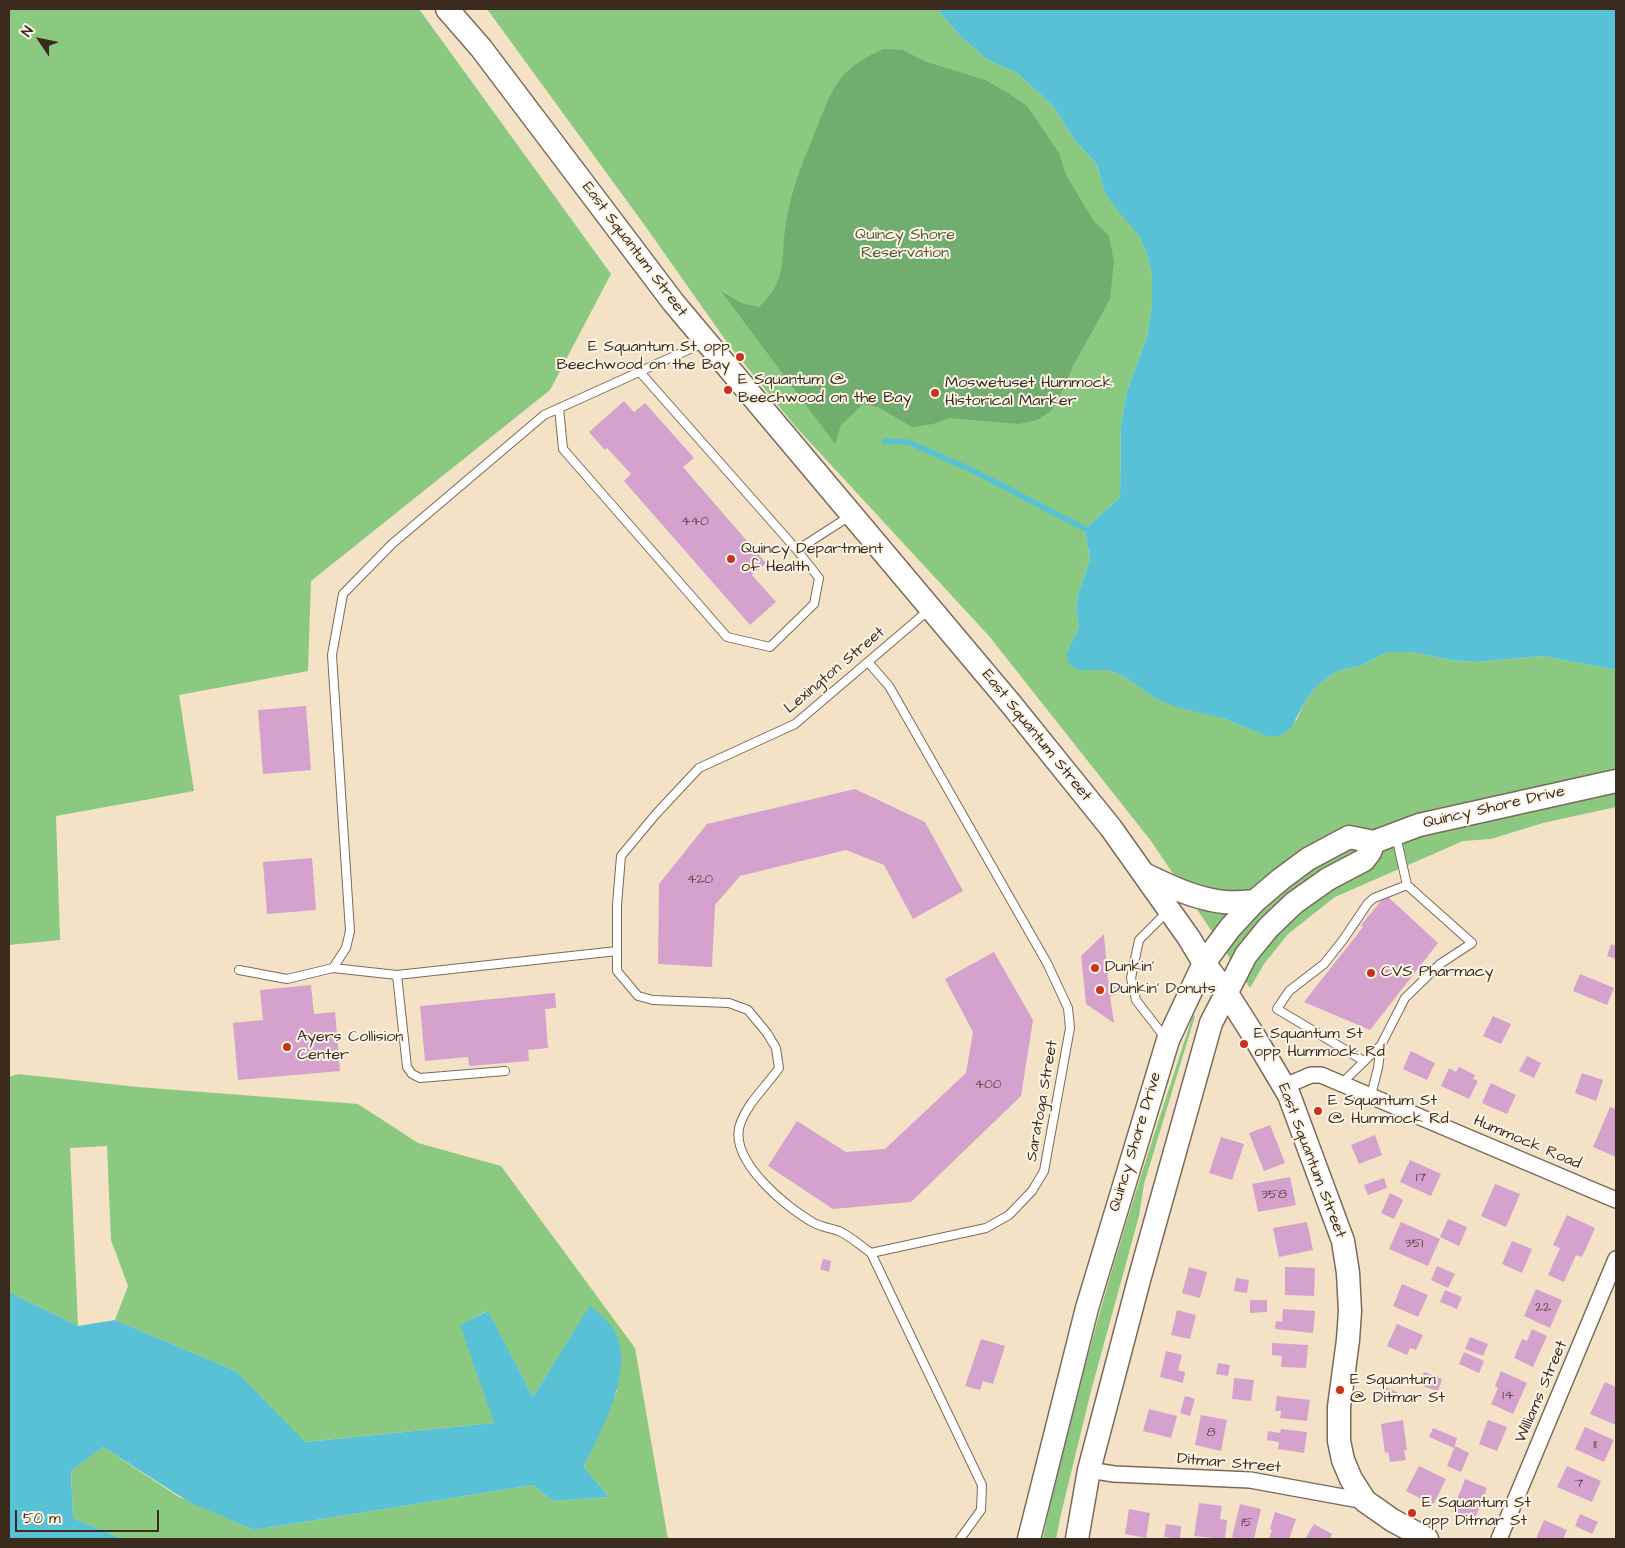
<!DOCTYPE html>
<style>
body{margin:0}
#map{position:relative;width:1625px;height:1548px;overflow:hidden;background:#f4e2c6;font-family:"Architects Daughter",sans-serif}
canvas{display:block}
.frame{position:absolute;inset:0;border:10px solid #3b2a1e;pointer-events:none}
.north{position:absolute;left:15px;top:15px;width:50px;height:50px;-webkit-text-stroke:4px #fcf5e5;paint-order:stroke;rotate:304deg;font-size:14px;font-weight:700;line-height:20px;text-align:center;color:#3b2a1e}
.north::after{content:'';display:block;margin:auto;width:18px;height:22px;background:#3b2a1e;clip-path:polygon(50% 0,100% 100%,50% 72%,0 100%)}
.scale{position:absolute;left:15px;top:1510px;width:144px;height:22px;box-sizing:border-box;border:2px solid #3b2a1e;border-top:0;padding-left:6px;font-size:15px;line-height:18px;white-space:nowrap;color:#3b2a1e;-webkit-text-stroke:4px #fcf5e5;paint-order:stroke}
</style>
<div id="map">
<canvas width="1625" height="1548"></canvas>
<div class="frame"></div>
<div class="north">N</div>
<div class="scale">50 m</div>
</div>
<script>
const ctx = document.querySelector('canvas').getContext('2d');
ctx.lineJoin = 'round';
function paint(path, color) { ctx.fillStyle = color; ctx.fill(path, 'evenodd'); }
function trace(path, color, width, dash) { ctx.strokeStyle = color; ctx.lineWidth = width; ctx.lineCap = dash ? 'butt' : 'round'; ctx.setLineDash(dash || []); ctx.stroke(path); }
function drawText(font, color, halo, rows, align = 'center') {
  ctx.font = font + ' "Architects Daughter",sans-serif'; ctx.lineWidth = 4; ctx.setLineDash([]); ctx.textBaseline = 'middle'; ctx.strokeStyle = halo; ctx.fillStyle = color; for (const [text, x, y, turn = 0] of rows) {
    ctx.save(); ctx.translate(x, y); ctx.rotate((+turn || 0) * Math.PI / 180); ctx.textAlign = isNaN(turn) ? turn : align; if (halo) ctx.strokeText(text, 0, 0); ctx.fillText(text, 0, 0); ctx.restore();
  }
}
const green = new Path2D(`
 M9 9H419L611 274 550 390 311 581 308 671 179 695 194 791 56 816 60 940 9 945Z
 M487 9H937L959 35 986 59 1017 73 1053 106 1074 139 1097 165 1104 190 1139 236 1146 252 1152 274V306L1147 336 1126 394 1121 425 1120 497 1085 529 1090 560 1078 594 1076 612 1079 627 1066 654 1093 670H1108L1125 677 1156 699 1225 719 1266 736H1280L1297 719 1303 705 1315 688 1332 674 1345 669 1360 666 1388 652H1412L1451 660 1477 662 1543 656 1616 670V807L1543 823 1491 839 1463 841 1335 897 1288 934 1264 964 1250 988 1151 841 989 636 795 426 729 345 643 223Z
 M1193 1015 1195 1016 1144 1184 1139 1216 1091 1391 1061 1514 1056 1539H1043C1051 1497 1062 1455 1073 1414 1106 1279 1150 1147 1193 1015Z
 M18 1074 138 1087 358 1104 418 1143 501 1166 635 1348 668 1539H123L73 1518 71 1471 103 1447 179 1497 254 1530 533 1485 553 1501 609 1497 584 1467 617 1391 590 1306 533 1397 487 1311 461 1325 495 1423 304 1442 236 1371 115 1320 128 1286 111 1240 107 1146 70 1148 78 1326 9 1292V1077Z`);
const forest = new Path2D(`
 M883 49 903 50 924 61 985 80 1008 93 1027 106 1059 153 1066 175 1093 220 1109 236 1114 262 1110 299 1073 366 1060 396 1051 411 1037 420 1019 424 950 418 933 424 912 427 878 407 863 404 841 425 835 444 721 291 741 303 759 307C789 278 780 259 786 223 791 190 803 162 815 132 823 114 829 92 842 77 853 64 868 56 883 49Z`);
const water = new Path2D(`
 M937 9H1616V670L1543 656 1477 662 1451 660 1412 652H1388L1360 666 1345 669 1332 674 1315 688 1303 705 1291 728 1280 736H1266L1225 719 1177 707 1156 699 1125 677 1108 670H1078L1069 664 1066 654 1079 627 1076 612 1078 594 1090 560 1085 529 1120 497 1121 425 1126 394 1147 336 1152 306V274L1146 252 1139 236 1111 202 1104 190 1097 165 1074 139 1053 106 1017 73 986 59 959 35Z
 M9 1292 78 1326 115 1320 236 1371 305 1442 494 1423 460 1325 488 1311 533 1397 590 1305C597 1312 607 1319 612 1327 639 1365 601 1430 584 1467L609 1497 553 1501 533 1485 254 1530 189 1502 103 1447 71 1471 73 1518 123 1539H9Z`);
const stream = new Path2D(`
 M885 441 908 442 974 471 1085 529`);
const building = new Path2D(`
 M624 401 634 412 645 403 694 458 683 467 766 563 752 575 776 602 750 625 624 481 631 474 607 448 605 450 589 432Z
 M306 706 311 770 263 774 258 710Z
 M855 789 925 822 963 891 913 919 884 865 846 850 740 876 715 905 712 967 658 964 659 884 707 824Z
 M312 858 316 910 267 914 263 862Z
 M1386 895 1438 943 1370 1030 1304 1002 1363 927 1361 925Z
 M1104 934 1108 981H1114L1115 988V995L1110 996 1114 1023 1086 1004 1081 956Z
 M1611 944 1616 946V959L1607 956Z
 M994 952 1033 1020 1021 1096 911 1202 833 1209 768 1166 797 1121 846 1152 885 1149 966 1073 973 1032 945 979Z
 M1580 974 1614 988 1607 1005 1573 991Z
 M311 985 314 1014 335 1012 340 1071 238 1080 233 1023 263 1020 260 990Z
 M555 993 556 1008 545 1009 548 1048 528 1050 529 1061 469 1066 468 1057 425 1061 420 1006Z
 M1493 1016 1511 1024 1501 1044 1483 1036Z
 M1411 1051 1435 1063 1427 1080 1403 1069Z
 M1527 1056 1541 1063 1534 1078 1519 1071Z
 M1459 1067 1475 1075 1473 1079 1478 1081 1469 1099 1441 1086 1449 1068 1456 1072Z
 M1582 1073 1603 1080 1596 1101 1575 1093Z
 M1491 1083 1516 1095 1507 1114 1482 1103Z
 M1610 1107 1616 1109V1157L1593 1147Z
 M1270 1125 1285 1163 1264 1171 1249 1133Z
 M1375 1135 1382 1155 1359 1164 1351 1145Z
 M1221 1137 1244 1144 1232 1180 1209 1173Z
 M1410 1160 1441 1174 1431 1196 1400 1182Z
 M1290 1177 1296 1205 1258 1212 1252 1184Z
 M1384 1178 1387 1188 1368 1195 1364 1185Z
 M1495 1184 1520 1194 1506 1227 1481 1216Z
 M1390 1193 1403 1200 1394 1219 1381 1213Z
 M1567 1215 1595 1228 1582 1257 1576 1255 1564 1282 1548 1275 1560 1248 1553 1245Z
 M1448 1219 1467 1227 1459 1246 1440 1237Z
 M1307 1222 1313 1250 1279 1257 1273 1228Z
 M1401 1222 1440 1239 1428 1266 1389 1249Z
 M1512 1241 1532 1249 1522 1273 1502 1264Z
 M823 1259 831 1261 829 1272 820 1269Z
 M1437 1266 1455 1274 1448 1288 1431 1280Z
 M1189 1267 1207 1272 1200 1298 1182 1293Z
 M1285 1267 1315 1268 1314 1296 1285 1295Z
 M1236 1278 1249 1280 1247 1293 1234 1291Z
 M1402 1284 1428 1295 1418 1317 1393 1306Z
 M1536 1289 1562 1300 1550 1328 1524 1316Z
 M1445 1290 1462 1297 1457 1309 1440 1302Z
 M1250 1300H1267V1312L1250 1313Z
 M1283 1309 1315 1311 1313 1333 1275 1329 1276 1321 1282 1322Z
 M1177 1310 1196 1315 1190 1339 1171 1335Z
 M1397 1324 1423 1335 1416 1350 1410 1348 1407 1355 1387 1346Z
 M1532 1329 1547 1336 1533 1367 1514 1358 1522 1339 1527 1341Z
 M1470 1337 1488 1344 1483 1356 1465 1349Z
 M981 1339 1005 1346 993 1384 983 1381 980 1390 965 1386Z
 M1272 1343 1308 1345 1306 1368 1281 1367 1282 1356 1272 1355Z
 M1166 1351 1182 1355 1178 1370 1185 1372 1183 1383 1160 1377Z
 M1464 1352 1484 1361 1479 1373 1459 1364Z
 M1218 1363 1230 1365 1228 1376 1216 1374Z
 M1501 1371 1527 1383 1513 1414 1491 1404 1498 1388 1495 1386Z
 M1424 1372 1442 1379 1438 1391 1419 1385Z
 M1234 1378 1254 1380 1251 1401 1232 1399Z
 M1605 1382 1616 1387V1425L1590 1414Z
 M1383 1386 1399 1393 1398 1395 1406 1399 1403 1404 1396 1401 1395 1404 1378 1397Z
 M1185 1396 1195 1399 1190 1416 1180 1413Z
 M1277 1396 1310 1400 1307 1421 1280 1418 1281 1411H1275Z
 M1149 1409 1177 1416 1171 1438 1143 1431Z
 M1201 1415 1227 1420 1221 1451 1195 1445Z
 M1403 1420 1407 1450H1404L1406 1460 1390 1462 1388 1452 1385 1453 1381 1424Z
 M1488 1420 1507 1427 1497 1451 1479 1444Z
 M1585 1427 1614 1440 1604 1462 1575 1449Z
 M1433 1428 1457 1438 1454 1448 1429 1437Z
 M1281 1429 1307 1432 1304 1453 1278 1449 1279 1442 1267 1440 1268 1431 1280 1433Z
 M1455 1446 1469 1453 1461 1472 1447 1466Z
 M1419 1466 1446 1479 1433 1505 1406 1491Z
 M1567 1466 1601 1481 1592 1502 1557 1487Z
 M1465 1479 1487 1488 1474 1521 1452 1512Z
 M1199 1503 1222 1506 1220 1519 1227 1520 1225 1539 1194 1536Z
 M1240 1504 1261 1509 1254 1539H1241L1232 1537Z
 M1129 1509 1150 1513 1146 1538 1125 1534Z
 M1275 1512 1296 1519 1289 1539H1269L1272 1530 1270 1529Z
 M1580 1514 1598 1522 1592 1534 1575 1526Z
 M1544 1520 1567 1530 1563 1539H1536Z
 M1166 1524 1181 1526 1180 1539 1164 1537Z
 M1314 1524 1332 1534 1330 1539H1305Z`);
const lane = new Path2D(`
 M559 408 563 449 727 637 770 647 814 604 819 578 797 550 639 371
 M797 550 850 516
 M930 609 795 724 699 768 656 814 621 856 617 905V971L638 996 653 1000 729 1003 748 1010 767 1033 776 1048 779 1068C766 1087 745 1105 739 1128 732 1163 787 1208 814 1223 821 1227 831 1228 839 1231 850 1236 861 1246 871 1253L982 1485 981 1510 960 1539
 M868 662 889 686 1047 963 1068 1008 1070 1028 1044 1171 1032 1191 1009 1215 986 1228 871 1253
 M333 968 397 975 617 951
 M239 970 287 979 333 968 346 948 350 931 332 655 343 594 392 544 544 415 703 343
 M397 975 407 1067 412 1074 420 1078 505 1071
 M1166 1039 1136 1000 1131 978 1139 940 1168 911
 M1364 1061 1277 1009 1289 991 1324 964 1343 940 1368 903 1374 898 1407 885
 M1342 1083 1381 1045
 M1371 1095 1378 1068 1381 1045 1405 998 1440 964 1472 943 1407 885 1396 836`);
const street = new Path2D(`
 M1285 1086 1311 1075H1321L1616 1200
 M1089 1470 1114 1474 1250 1480 1365 1501
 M1499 1539 1616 1259`);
const secondary = new Path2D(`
 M447 9 481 48 673 302 1011 704 1111 828 1189 938 1204 963 1226 992 1254 1036 1289 1095 1343 1241 1348 1273 1350 1311 1348 1340 1339 1407V1441L1343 1460 1351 1479 1365 1501 1392 1520 1427 1539
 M1146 875C1171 887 1196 899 1224 902 1234 903 1245 902 1255 901
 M1029 1539 1087 1308 1168 1040 1204 963 1230 928 1255 901 1281 879 1308 859 1349 837 1374 842 1419 825 1616 781
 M1077 1539 1089 1470 1139 1280 1211 1023 1246 955 1268 928 1294 903 1328 879 1364 860 1370 852 1374 842`);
const markers = [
 [740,357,5,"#c8321e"],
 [728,390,5,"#c8321e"],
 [935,393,5,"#c8321e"],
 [731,559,5,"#c8321e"],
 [1095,968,5,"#c8321e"],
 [1371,973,5,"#c8321e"],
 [1100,990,5,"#c8321e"],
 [1244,1044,5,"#c8321e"],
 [287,1047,5,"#c8321e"],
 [1318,1111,5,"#c8321e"],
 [1340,1390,5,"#c8321e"],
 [1412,1513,5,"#c8321e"]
];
const numberNames = [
 ["440",695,522],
 ["420",700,880],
 ["400",988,1085],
 ["17",1421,1178],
 ["358",1274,1195],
 ["351",1414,1244],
 ["22",1543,1308],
 ["14",1508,1396],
 ["8",1211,1433],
 ["11",1595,1445],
 ["7",1579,1484],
 ["15",1247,1523]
];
const parkNames = [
 ["Quincy Shore",905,236],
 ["Reservation",905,254]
];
const streetNames = [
 ["East Squantum Street",634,250,53],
 ["Lexington Street",835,671,-40],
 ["East Squantum Street",1036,736,51],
 ["Quincy Shore Drive",1494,808,-13],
 ["Saratoga Street",1043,1101,-80],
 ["Quincy Shore Drive",1136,1142,-73],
 ["Hummock Road",1527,1143,23],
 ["East Squantum Street",1311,1161,69],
 ["Williams Street",1542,1392,-67],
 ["Ditmar Street",1229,1464,5]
];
const poiNames = [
 ["E Squantum St opp",730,348,"right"],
 ["Beechwood on the Bay",730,366,"right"],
 ["E Squantum @",738,381],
 ["Beechwood on the Bay",738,399],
 ["Moswetuset Hummock",945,384],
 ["Historical Marker",945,402],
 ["Quincy Department",741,550],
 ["of Health",741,568],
 ["Dunkin'",1105,968],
 ["CVS Pharmacy",1381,973],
 ["Dunkin' Donuts",1110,990],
 ["E Squantum St",1254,1035],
 ["opp Hummock Rd",1254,1053],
 ["Ayers Collision",297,1038],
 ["Center",297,1056],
 ["E Squantum St",1328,1102],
 ["@ Hummock Rd",1328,1120],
 ["E Squantum",1350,1381],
 ["@ Ditmar St",1350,1399],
 ["E Squantum St",1422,1504],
 ["opp Ditmar St",1422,1522]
];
paint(green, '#8bc980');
paint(forest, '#70ad6e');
paint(water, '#59c1d6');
trace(stream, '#59c1d6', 5.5);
paint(building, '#d4a2cd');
trace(lane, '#7c6a59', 10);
trace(street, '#7c6a59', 18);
trace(secondary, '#7c6a59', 25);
trace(lane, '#fff', 8);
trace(street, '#fff', 15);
trace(secondary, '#fff', 22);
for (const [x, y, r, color] of markers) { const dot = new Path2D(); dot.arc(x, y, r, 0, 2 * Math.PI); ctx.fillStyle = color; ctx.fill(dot); trace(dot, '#fcf5e5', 2); }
drawText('14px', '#61484a', null, numberNames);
drawText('16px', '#535a3b', '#fcf5e5', parkNames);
drawText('16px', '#3b2a1e', '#fcf5e5', streetNames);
drawText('16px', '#3b2a1e', '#fcf5e5', poiNames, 'left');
</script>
